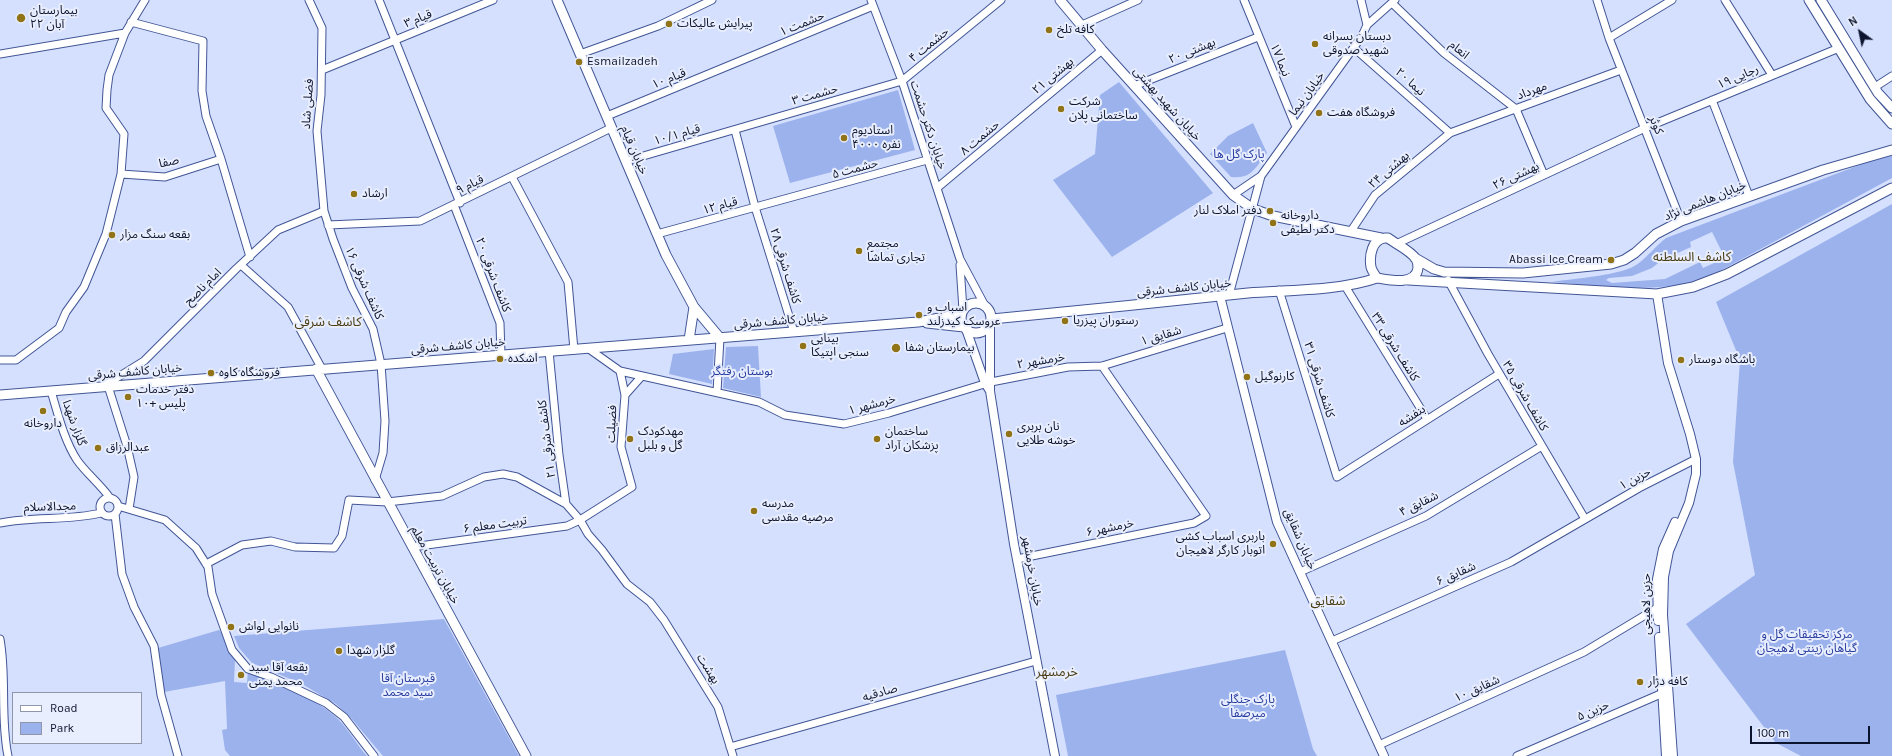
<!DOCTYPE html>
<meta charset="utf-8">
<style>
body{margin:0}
#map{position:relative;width:1892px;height:756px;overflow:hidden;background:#d5e0fe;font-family:Karla,sans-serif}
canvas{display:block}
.legend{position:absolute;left:12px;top:692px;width:130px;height:52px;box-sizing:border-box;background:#e8eefd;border:1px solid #9097aa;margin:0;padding:5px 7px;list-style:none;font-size:12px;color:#0c142e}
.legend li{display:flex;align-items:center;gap:8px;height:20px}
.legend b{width:20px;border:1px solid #9097aa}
.north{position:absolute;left:1840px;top:12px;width:40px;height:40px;-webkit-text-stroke:3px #e8eefd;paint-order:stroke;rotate:327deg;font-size:11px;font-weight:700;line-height:16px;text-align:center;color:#0c142e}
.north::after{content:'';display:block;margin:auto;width:14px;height:18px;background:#0c142e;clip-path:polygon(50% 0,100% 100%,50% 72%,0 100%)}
.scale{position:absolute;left:1750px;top:726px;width:120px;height:18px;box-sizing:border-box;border:2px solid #0c142e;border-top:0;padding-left:5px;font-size:12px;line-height:14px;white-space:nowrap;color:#0c142e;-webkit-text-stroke:3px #e8eefd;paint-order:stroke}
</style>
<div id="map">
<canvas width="1892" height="756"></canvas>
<ul class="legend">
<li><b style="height:5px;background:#fff"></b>Road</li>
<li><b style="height:11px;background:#9cb2ed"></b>Park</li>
</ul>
<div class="north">N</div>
<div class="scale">100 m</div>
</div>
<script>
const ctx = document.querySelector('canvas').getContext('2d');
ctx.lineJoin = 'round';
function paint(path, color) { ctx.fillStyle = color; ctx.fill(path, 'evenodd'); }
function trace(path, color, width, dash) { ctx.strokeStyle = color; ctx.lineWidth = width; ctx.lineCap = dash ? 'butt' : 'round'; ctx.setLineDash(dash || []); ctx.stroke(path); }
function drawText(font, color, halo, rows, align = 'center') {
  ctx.font = font + ' Karla,"Noto Sans Arabic",sans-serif'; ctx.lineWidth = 4; ctx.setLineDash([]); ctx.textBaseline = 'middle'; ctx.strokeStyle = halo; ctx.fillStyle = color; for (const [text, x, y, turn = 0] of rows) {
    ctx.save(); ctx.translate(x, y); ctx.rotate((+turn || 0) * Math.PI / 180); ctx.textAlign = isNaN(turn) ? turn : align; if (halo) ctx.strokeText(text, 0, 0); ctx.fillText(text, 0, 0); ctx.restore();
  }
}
const green = new Path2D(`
 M1119 82 1213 193 1112 257 1053 180 1095 154 1100 95Z
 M898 90 915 150 790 183 773 126Z
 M1253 123 1267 153C1255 168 1252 179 1231 177L1210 154 1228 136Z
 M1886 155 1892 156V178L1718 272C1711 275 1703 279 1695 281 1650 294 1598 285 1552 282 1574 278 1623 276 1639 263 1648 256 1656 246 1666 238ZM1712 232 1725 258 1703 268 1700 262 1665 279 1612 283 1606 280 1609 278 1632 276 1652 268 1662 260 1691 247 1690 242Z
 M1892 204V756H1801L1776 743 1686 624 1755 575 1733 462 1740 360 1716 302Z
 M758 346 761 397 723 388 726 347Z
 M714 349 712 384 669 374 673 354Z
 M444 619 519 756H383L351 718 336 704 302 684 252 663 239 648 234 636Z
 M219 630 224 635 235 659 234 682 247 683 248 671C278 685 314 696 338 719 349 730 357 745 367 756H230L225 750 222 730 227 729 225 681 164 692 158 648Z
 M1285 650 1313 749 1317 756H1068L1056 695Z`);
const minor = new Path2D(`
 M309 0 322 28 321 95 317 131 324 211 333 239 352 288 373 329 381 364 385 421 383 453 375 480
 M379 0 460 203
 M871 0 902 81 960 259 984 304
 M1244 0 1296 127
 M1597 0 1609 38 1681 221
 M1725 0 1772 75
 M1392 3 1444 53 1516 109 1544 175
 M131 22 203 41 202 91 206 116 221 159 250 257
 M1082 25 1138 0
 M1367 25 1395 0
 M1609 38 1672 0
 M1354 48 1450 133
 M0 54 125 33
 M580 54 658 26 712 0
 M322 70 493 0
 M1134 86 1258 37
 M1875 87 1892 76
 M1712 100 1749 196
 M607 116 873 6
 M735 130 755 207 794 332
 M626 161 902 81 1001 0
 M121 174 165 177 221 159
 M512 177 568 282 574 350
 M937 188 1102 50
 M1233 195 1261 176 1362 36 1367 25 1361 0
 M454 205 500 323 501 355
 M328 225 420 221 611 128
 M1351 231 1375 195 1450 133 1621 70
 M657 234 927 160
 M1396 244 1645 128 1839 48
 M241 265 288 307 322 369
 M960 265 963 310
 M1448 280 1488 354 1585 519
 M1345 286 1427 419
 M1279 290 1337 477 1499 374
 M1229 295 1261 176
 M589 349 620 371 759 402 785 415 844 424 889 413 991 382 1068 367 1102 366 1227 328
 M549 351 559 455 566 504 580 520 588 534 602 550 627 584 650 602 664 620 718 707 733 756
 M0 360H16L59 328 66 312 84 287 106 234 121 174 124 134 106 108 107 90 109 75 125 33 145 0
 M108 386 127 446 134 477 129 509
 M102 387 144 361 236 269 278 230 324 211
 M51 391C58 414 64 440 77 460 86 473 100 484 110 498
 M717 392 720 338
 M625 395 641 377
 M100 507a9 9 0 1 1 18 0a9 9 0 1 1-18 0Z
 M118 506 165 520 196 548 208 567 212 594 232 650 248 669 271 677 326 703 344 717 374 756
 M115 514 122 574 134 607 154 646 161 695 178 756
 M0 523C34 516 68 521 101 513
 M412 547 567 526 580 520 632 487 621 447 625 395 620 371
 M1017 559 1194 523 1206 516 1102 366
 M206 564 242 545 271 541 295 547 334 548 342 536 349 500 387 502 442 496 484 477 503 474 517 477 566 504
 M1300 572 1426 516 1542 446
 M0 639C7 678 0 718 8 756
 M1332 641 1511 562 1639 488 1696 459
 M1379 745 1584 652 1657 608
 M730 747 1036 661
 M1517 756 1663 693`);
const tertiary = new Path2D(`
 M1657 294 1668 363 1690 434 1696 459V474L1689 503 1669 551 1664 577 1663 615 1673 756
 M1220 296 1277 522 1384 756
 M990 325V391L1014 544 1055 756
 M966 329 985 383 990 391
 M1658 621 1657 579 1663 549 1675 522
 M1659 637 1666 756`);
const secondary = new Path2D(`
 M557 0 666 255 694 307 720 338
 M1060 0 1102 50 1233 195 1253 209 1273 216 1381 238
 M1809 0 1870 99 1892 124
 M1821 0 1878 93 1892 108
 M1385 238H1388C1396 244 1411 251 1416 259 1418 262 1418 265 1418 268 1416 286 1389 280 1377 278 1375 275 1372 271 1371 267 1369 256 1372 239 1385 238Z
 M1415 258 1434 269 1444 272 1523 273 1611 264 1624 260 1635 253 1656 234 1681 221 1823 170 1892 150
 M1408 280 1657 294 1693 287 1727 274 1892 188
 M961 318a15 15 0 1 1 30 0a15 15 0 1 1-30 0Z
 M992 319C1077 311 1163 302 1248 293 1289 290 1339 291 1377 278
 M927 323 964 327
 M689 340 694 307
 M316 369 526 756
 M0 395 918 322 961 314`);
const markers = [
 [21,18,5,"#917318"],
 [669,24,4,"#917318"],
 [1049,30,4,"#917318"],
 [1315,44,4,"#917318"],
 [579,62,4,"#917318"],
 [1061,109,4,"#917318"],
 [1319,113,4,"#917318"],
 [844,138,4,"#917318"],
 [354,194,4,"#917318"],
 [1270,211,4,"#917318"],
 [1273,223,4,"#917318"],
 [112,235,4,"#917318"],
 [859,251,4,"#917318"],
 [1611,260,4,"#917318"],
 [919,315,4,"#917318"],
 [1065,321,4,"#917318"],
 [803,346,4,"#917318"],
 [896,348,5,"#917318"],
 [500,359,4,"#917318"],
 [1681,360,4,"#917318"],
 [211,373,4,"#917318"],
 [1247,377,4,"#917318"],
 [128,397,4,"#917318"],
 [43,411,4,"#917318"],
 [1009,434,4,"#917318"],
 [630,439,4,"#917318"],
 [877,439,4,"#917318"],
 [98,448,4,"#917318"],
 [754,511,4,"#917318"],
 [1273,544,4,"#917318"],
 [231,627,4,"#917318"],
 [339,651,4,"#917318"],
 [241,675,4,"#917318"],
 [1640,682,4,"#917318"]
];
const poiNames = [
 ["بیمارستان",30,11],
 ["۲۲ آبان",30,25],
 ["پیرایش عالیکات",677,24],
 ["کافه تلخ",1057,30],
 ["دبستان پسرانه",1323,37],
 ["شهید صدوقی",1323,51],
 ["Esmailzadeh",587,62],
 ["شرکت",1069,102],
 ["ساختمانی پلان",1069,116],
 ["فروشگاه هفت",1327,113],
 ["استادیوم",852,131],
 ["۴۰۰۰ نفره",852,145],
 ["ارشاد",362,194],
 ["دفتر املاک لنار",1262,211,"right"],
 ["داروخانه",1281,216],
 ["دکتر لطیفی",1281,230],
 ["بقعه سنگ مزار",120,235],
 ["مجتمع",867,244],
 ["تجاری تماشا",867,258],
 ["Abassi Ice Cream",1603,260,"right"],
 ["اسباب و",927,308],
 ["عروسک کیدزلند",927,322],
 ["رستوران پیزریا",1073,321],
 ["بینایی",811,339],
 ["سنجی اپتیکا",811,353],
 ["بیمارستان شفا",905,348],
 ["اشکده",508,359],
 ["باشگاه دوستار",1689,360],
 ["فروشگاه کاوه",219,373],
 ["کارنوگیل",1255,377],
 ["دفتر خدمات",136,390],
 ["پلیس +۱۰",136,404],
 ["داروخانه",43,424,"center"],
 ["نان بربری",1017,427],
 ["خوشه طلایی",1017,441],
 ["مهدکودک",638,432],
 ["گل و بلبل",638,446],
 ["ساختمان",885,432],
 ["پزشکان آراد",885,446],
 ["عبدالرزاق",106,448],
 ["مدرسه",762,504],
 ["مرضیه مقدسی",762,518],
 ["باربری اسباب کشی",1265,537,"right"],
 ["اتوبار کارگر لاهیجان",1265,551,"right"],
 ["نانوایی لواش",239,627],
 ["گلزار شهدا",347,651],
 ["بقعه آقا سید",249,668],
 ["محمد یمنی",249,682],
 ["کافه دژار",1648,682]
];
const streetNames = [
 ["قیام ۳",418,19,-22],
 ["حشمت ۱",802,24,-22],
 ["حشمت ۴",929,45,-39],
 ["انعام",1459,50,39],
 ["بهشتی ۲۰",1192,51,-22],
 ["نیما ۱۷",1280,60,68],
 ["بهشتی ۲۱",1053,76,-40],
 ["رجایی ۱۹",1738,77,-23],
 ["قیام ۱۰",669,79,-22],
 ["نیما ۲۰",1410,82,42],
 ["مهرداد",1532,91,-20],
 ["خیابان نیما",1307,94,-54],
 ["حشمت ۳",815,95,-16],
 ["فضلی شاد",308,104,-86],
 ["خیابان شهید بهشتی",1167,104,48],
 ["خیابان دکتر حشمت",928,125,72],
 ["کوثر",1656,125,68],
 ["قیام ۱۰/۱",677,135,-16],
 ["حشمت ۸",980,138,-40],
 ["خیابان قیام",634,150,67],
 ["صفا",169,162,-12],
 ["حشمت ۵",855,169,-15],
 ["بهشتی ۲۴",1389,170,-41],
 ["بهشتی ۲۶",1516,176,-25],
 ["قیام ۹",470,185,-26],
 ["خیابان هاشمی نژاد",1705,201,-22],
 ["قیام ۱۲",720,206,-15],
 ["کاشف شرقی ۲۸",785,266,73],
 ["کاشف شرقی ۲۰",493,275,69],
 ["کاشف شرقی ۱۶",364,283,66],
 ["امام ناصح",203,287,-45],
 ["خیابان کاشف شرقی",1184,288,-6],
 ["خیابان کاشف شرقی",781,321,-5],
 ["شقایق ۱",1161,336,-17],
 ["خیابان کاشف شرقی",458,346,-5],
 ["کاشف شرقی ۳۳",1395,347,58],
 ["خرمشهر ۲",1041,361,-10],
 ["خیابان کاشف شرقی",135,372,-5],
 ["کاشف شرقی ۳۱",1319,380,73],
 ["کاشف شرقی ۳۵",1525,396,60],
 ["خرمشهر ۱",872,405,-15],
 ["بنفشه",1412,416,-33],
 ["گلزار شهدا",74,423,70],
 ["فضیلت",612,424,-87],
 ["کاشف شرقی ۲۱",547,439,-97],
 ["حزین ۱",1635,479,-28],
 ["شقایق ۴",1419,504,-26],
 ["مجدالاسلام",50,507,-2],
 ["تربیت معلم ۶",495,525,-8],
 ["خرمشهر ۶",1110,528,-12],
 ["خیابان شقایق",1300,539,67],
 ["خیابان تربیت معلم",435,565,61],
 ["خیابان خرمشهر",1032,571,80],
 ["شقایق ۶",1456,574,-24],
 ["حزین لاهیجی",1647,604,-90],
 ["بهشت",708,669,58],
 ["شقایق ۱۰",1477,689,-24],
 ["صادقیه",880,693,-16],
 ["حزین ۵",1593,711,-23]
];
const parkNames = [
 ["پارک گل ها",1239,155],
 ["بوستان رفتگر",742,372],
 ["مرکز تحقیقات گل و",1807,635],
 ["گیاهان زینتی لاهیجان",1807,649],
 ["قبرستان آقا",408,679],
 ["سید محمد",408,693],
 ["پارک جنگلی",1248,700],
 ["میرصفا",1248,714]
];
const neighbourhoodNames = [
 ["کاشف السلطنه",1692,257],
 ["کاشف شرقی",328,322],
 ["شقایق",1328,601],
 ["خرمشهر",1057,672]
];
paint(green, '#9cb2ed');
trace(minor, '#425696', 9);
trace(tertiary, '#425696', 10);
trace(secondary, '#425696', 11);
trace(minor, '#fff', 7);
trace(tertiary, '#fff', 8);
trace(secondary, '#fff', 9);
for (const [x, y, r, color] of markers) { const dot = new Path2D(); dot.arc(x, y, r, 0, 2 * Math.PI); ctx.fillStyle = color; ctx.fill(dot); trace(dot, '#e8eefd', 1.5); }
drawText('12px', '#0c142e', '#e8eefd', poiNames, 'left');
drawText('12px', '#0c142e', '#e8eefd', streetNames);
drawText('12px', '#263b9f', '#e8eefd', parkNames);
drawText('13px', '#493b12', '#e8eefd', neighbourhoodNames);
</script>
